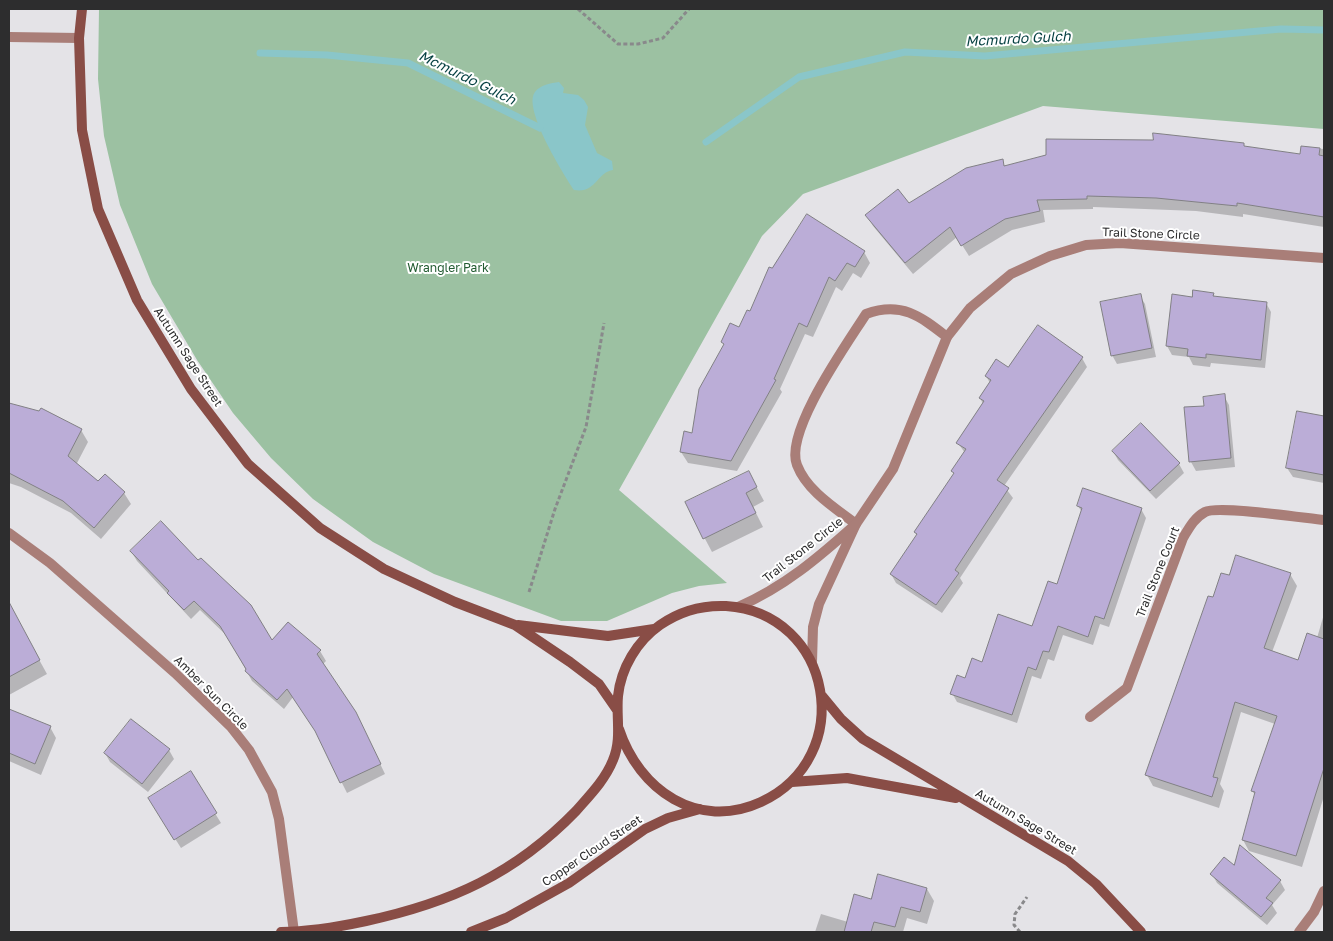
<!DOCTYPE html>
<style>
body{margin:0}
#map{position:relative;width:1333px;height:941px;overflow:hidden;background:#e4e3e7;font-family:"Golos Text",sans-serif}
canvas{display:block}
.frame{position:absolute;inset:0;border:10px solid #2d2d2e;pointer-events:none}
</style>
<div id="map">
<canvas width="1333" height="941"></canvas>
<div class="frame"></div>
</div>
<script>
const ctx = document.querySelector('canvas').getContext('2d');
ctx.lineJoin = 'round';
function paint(path, color) { ctx.fillStyle = color; ctx.fill(path, 'evenodd'); }
function trace(path, color, width, dash) { ctx.strokeStyle = color; ctx.lineWidth = width; ctx.lineCap = dash ? 'butt' : 'round'; ctx.setLineDash(dash || []); ctx.stroke(path); }
function drawText(font, color, halo, rows, align = 'center') {
  ctx.font = font + ' "Golos Text",sans-serif'; ctx.lineWidth = 4; ctx.setLineDash([]); ctx.textBaseline = 'middle'; ctx.strokeStyle = halo; ctx.fillStyle = color; for (const [text, x, y, turn = 0] of rows) {
    ctx.save(); ctx.translate(x, y); ctx.rotate((+turn || 0) * Math.PI / 180); ctx.textAlign = isNaN(turn) ? turn : align; if (halo) ctx.strokeText(text, 0, 0); ctx.fillText(text, 0, 0); ctx.restore();
  }
}
const green = new Path2D(`
 M99 9H1324V129L1043 106 803 194 762 236 619 490 727 583 699 586 672 593 607 621H561L434 574 373 542 313 499 271 458 233 413 197 360 152 284 120 205 104 136 98 79Z`);
const water = new Path2D(`
 M559 82 564 88 563 93 578 95 584 100 588 107 585 125 597 153 612 161 613 170C597 172 596 194 574 190 564 175 522 108 535 92 540 85 551 83 559 82Z`);
const shadow = new Path2D(`
 M1243 144 1245 148 1301 156 1302 147 1324 149V227L1243 214V217L1196 211 1093 207V209L1043 210 1045 222 1012 230 969 256 957 237 913 274 873 226 867 215 909 205 1002 161 1005 167Z
 M864 252 870 263 861 278 853 273 842 291 836 287 813 337 805 334 780 389 782 392 737 471 688 463 681 452 693 434 724 345 723 342 740 328 751 313Z
 M1213 294 1215 297 1266 303 1271 312 1265 368 1211 363 1210 367 1193 365 1189 357 1172 355 1167 346Z
 M1140 296 1145 304 1156 357 1117 364 1112 355Z
 M1082 358 1087 367 1004 486 1013 498 960 578 963 583 942 613 896 583 891 574 917 536 915 532 955 475 953 471 965 453 958 443 983 404 980 398 990 383 986 376Z
 M1224 396 1229 405 1235 467 1196 471 1191 462 1205 407Z
 M9 404 40 413 81 430 88 442 76 465 98 483 124 493 131 504 101 539 71 513 21 487 9 483Z
 M1298 412 1324 417V483L1293 477 1287 468Z
 M1113 451 1179 464 1184 473 1156 499 1118 460Z
 M756 486 764 501 753 507 763 527 712 552 686 503Z
 M1078 506 1141 509 1146 518 1109 627 1100 624 1093 645 1063 635 1054 661 1048 659 1041 679 1032 676 1017 723 957 702 952 693 983 664 1033 627 1058 586 1082 512Z
 M131 551 272 642 320 651 326 661 323 664 361 724 385 774 347 793 318 735 293 697 284 709 252 681 227 636 200 610 191 619 137 561Z
 M1290 574 1297 586 1272 652 1299 661 1317 638 1324 614V796L1302 867 1249 851 1243 840 1256 796 1252 791 1275 724 1241 712 1220 784 1224 791 1219 808 1153 786 1147 775 1214 599 1230 577Z
 M16 618 47 674 9 695V621Z
 M9 710 50 727 56 738 41 775 9 761Z
 M169 750 174 759 148 792 110 762 105 753Z
 M190 773 221 823 181 848 155 807Z
 M1235 868 1280 881 1285 890 1272 905 1277 913 1267 925 1217 883 1212 874Z
 M927 889 934 901 927 924 907 918 903 932H815L821 914 848 922 871 901Z`);
const stream = new Path2D(`
 M260 53 327 55 408 63 540 128
 M706 142 799 77 905 52 985 56 1281 29 1324 30`);
const building = new Path2D(`
 M1153 133 1244 143V146L1300 154 1301 146 1320 148 1319 155 1324 156V217L1237 203V206L1156 198 1087 196V199L1037 200 1040 211 1005 219 961 246 950 227 905 263 865 215 898 189 909 203 966 168 1003 159 1004 166 1046 155V139L1153 140Z
 M807 214 865 251 855 267 847 263 835 281 829 277 807 327 799 323 774 379 776 380 731 461 680 452 684 431 692 433 699 389 724 344 721 342 730 323 739 327 747 310 750 311 769 267 772 268Z
 M1193 290 1214 293 1213 296 1267 302 1261 360 1206 354V358L1187 356 1188 349 1166 346 1172 294 1192 297Z
 M1141 294 1152 348 1111 356 1100 302Z
 M1038 325 1083 357 997 480 1009 488 955 570 959 573 936 605 890 574 917 534 914 532 954 473 951 471 966 449 956 443 984 401 979 398 991 380 985 376 996 359 1008 367Z
 M1225 394 1231 458 1189 462 1184 407 1204 406 1203 397Z
 M9 403 39 411 41 408 82 429 68 456 98 481 105 474 125 492 94 528 63 501 9 473Z
 M1297 411 1324 416V475L1286 468Z
 M1141 423 1180 463 1150 491 1112 451Z
 M749 471 757 487 746 493 756 513 703 539 685 502Z
 M1083 488 1142 508 1104 619 1095 616 1088 637 1058 626 1049 652 1043 651 1036 670 1028 667 1012 715 950 694 957 675 965 678 972 658 982 662 998 614 1032 626 1048 581 1057 584 1082 508 1077 506Z
 M161 521 198 560 201 558 251 605 272 640 288 622 321 650 317 654 356 712 381 764 340 783 315 731 287 689 277 700 245 671 246 669 220 626 194 601 184 610 167 593 169 591 130 551Z
 M1236 555 1291 573 1264 648 1298 660 1307 633 1324 639V768L1296 856 1242 840 1255 792 1251 791 1277 716 1235 702 1213 777 1218 778 1212 797 1145 775 1208 596 1213 597 1221 573 1229 575Z
 M9 602 40 660 9 677Z
 M9 709 51 726 35 764 9 753Z
 M131 719 170 749 142 784 104 753Z
 M191 771 217 813 174 840 148 798Z
 M1240 845 1281 880 1266 898 1273 903 1261 917 1210 874 1224 857 1234 865Z
 M878 874 927 888 920 912 901 907 895 927 874 922 871 932H844L854 894 871 899Z`);
const path = new Path2D(`
 M578 9 618 44H638L663 38 689 9
 M529 592 555 509 586 427 604 323
 M1020 932 1014 925 1015 914 1027 897`);
const lane = new Path2D(`
 M856 524C835 508 807 491 797 465 784 432 847 344 866 314 901 301 920 316 947 337`);
const street = new Path2D(`
 M9 37 79 38
 M856 524 893 469 947 337 970 308 1011 274 1050 256 1086 245 1120 243 1324 258
 M9 533 50 563 175 673 231 727 249 750 272 792 279 819 294 932
 M738 607C784 587 818 558 856 524L819 604 813 627 812 662
 M1090 717 1127 688 1183 538C1189 528 1194 518 1205 512 1218 505 1304 518 1324 520
 M1299 932 1314 912 1324 891`);
const secondary = new Path2D(`
 M82 9 79 38 82 130 98 209 137 300 191 389 248 464 320 528 384 569 455 602 515 625 570 662 599 684 617 710
 M518 625 608 636 654 629
 M822 696 841 719 863 739 1068 861 1096 884 1141 932
 M792 782 847 778 956 798
 M281 932C311 932 338 927 366 921 450 903 515 874 576 811 590 795 605 780 613 760 622 739 616 718 618 696 621 668 637 641 660 625 680 611 703 605 726 606 833 613 858 757 761 802 698 831 639 790 619 729
 M471 932 506 918 569 883 645 829 668 818 700 809`);
const streetNames = [
 ["Trail Stone Circle",1151,234,2],
 ["Autumn Sage Street",188,357,57],
 ["Trail Stone Circle",803,550,-38],
 ["Trail Stone Court",1158,572,-68],
 ["Amber Sun Circle",211,693,45],
 ["Autumn Sage Street",1026,822,31],
 ["Copper Cloud Street",592,851,-34]
];
const parkNames = [
 ["Wrangler Park",448,268]
];
const waterNames = [
 ["Mcmurdo Gulch",1018,39,-3],
 ["Mcmurdo Gulch",467,78,26]
];
paint(green, '#9cc1a2');
paint(water, '#8ac6c9');
paint(shadow, '#0003');
trace(stream, '#8ac6c9', 7);
paint(building, '#bbadd7');
trace(building, '#818084', 1);
trace(path, '#89898b', 3, [4, 2.5]);
trace(lane, '#a97e78', 10);
trace(street, '#a97e78', 10);
trace(secondary, '#894d46', 10);
drawText('12px', '#2d2d2e', '#fff', streetNames);
drawText('12px', '#235c32', '#fff', parkNames);
drawText('italic 14px', '#043f41', '#fff', waterNames);
</script>
